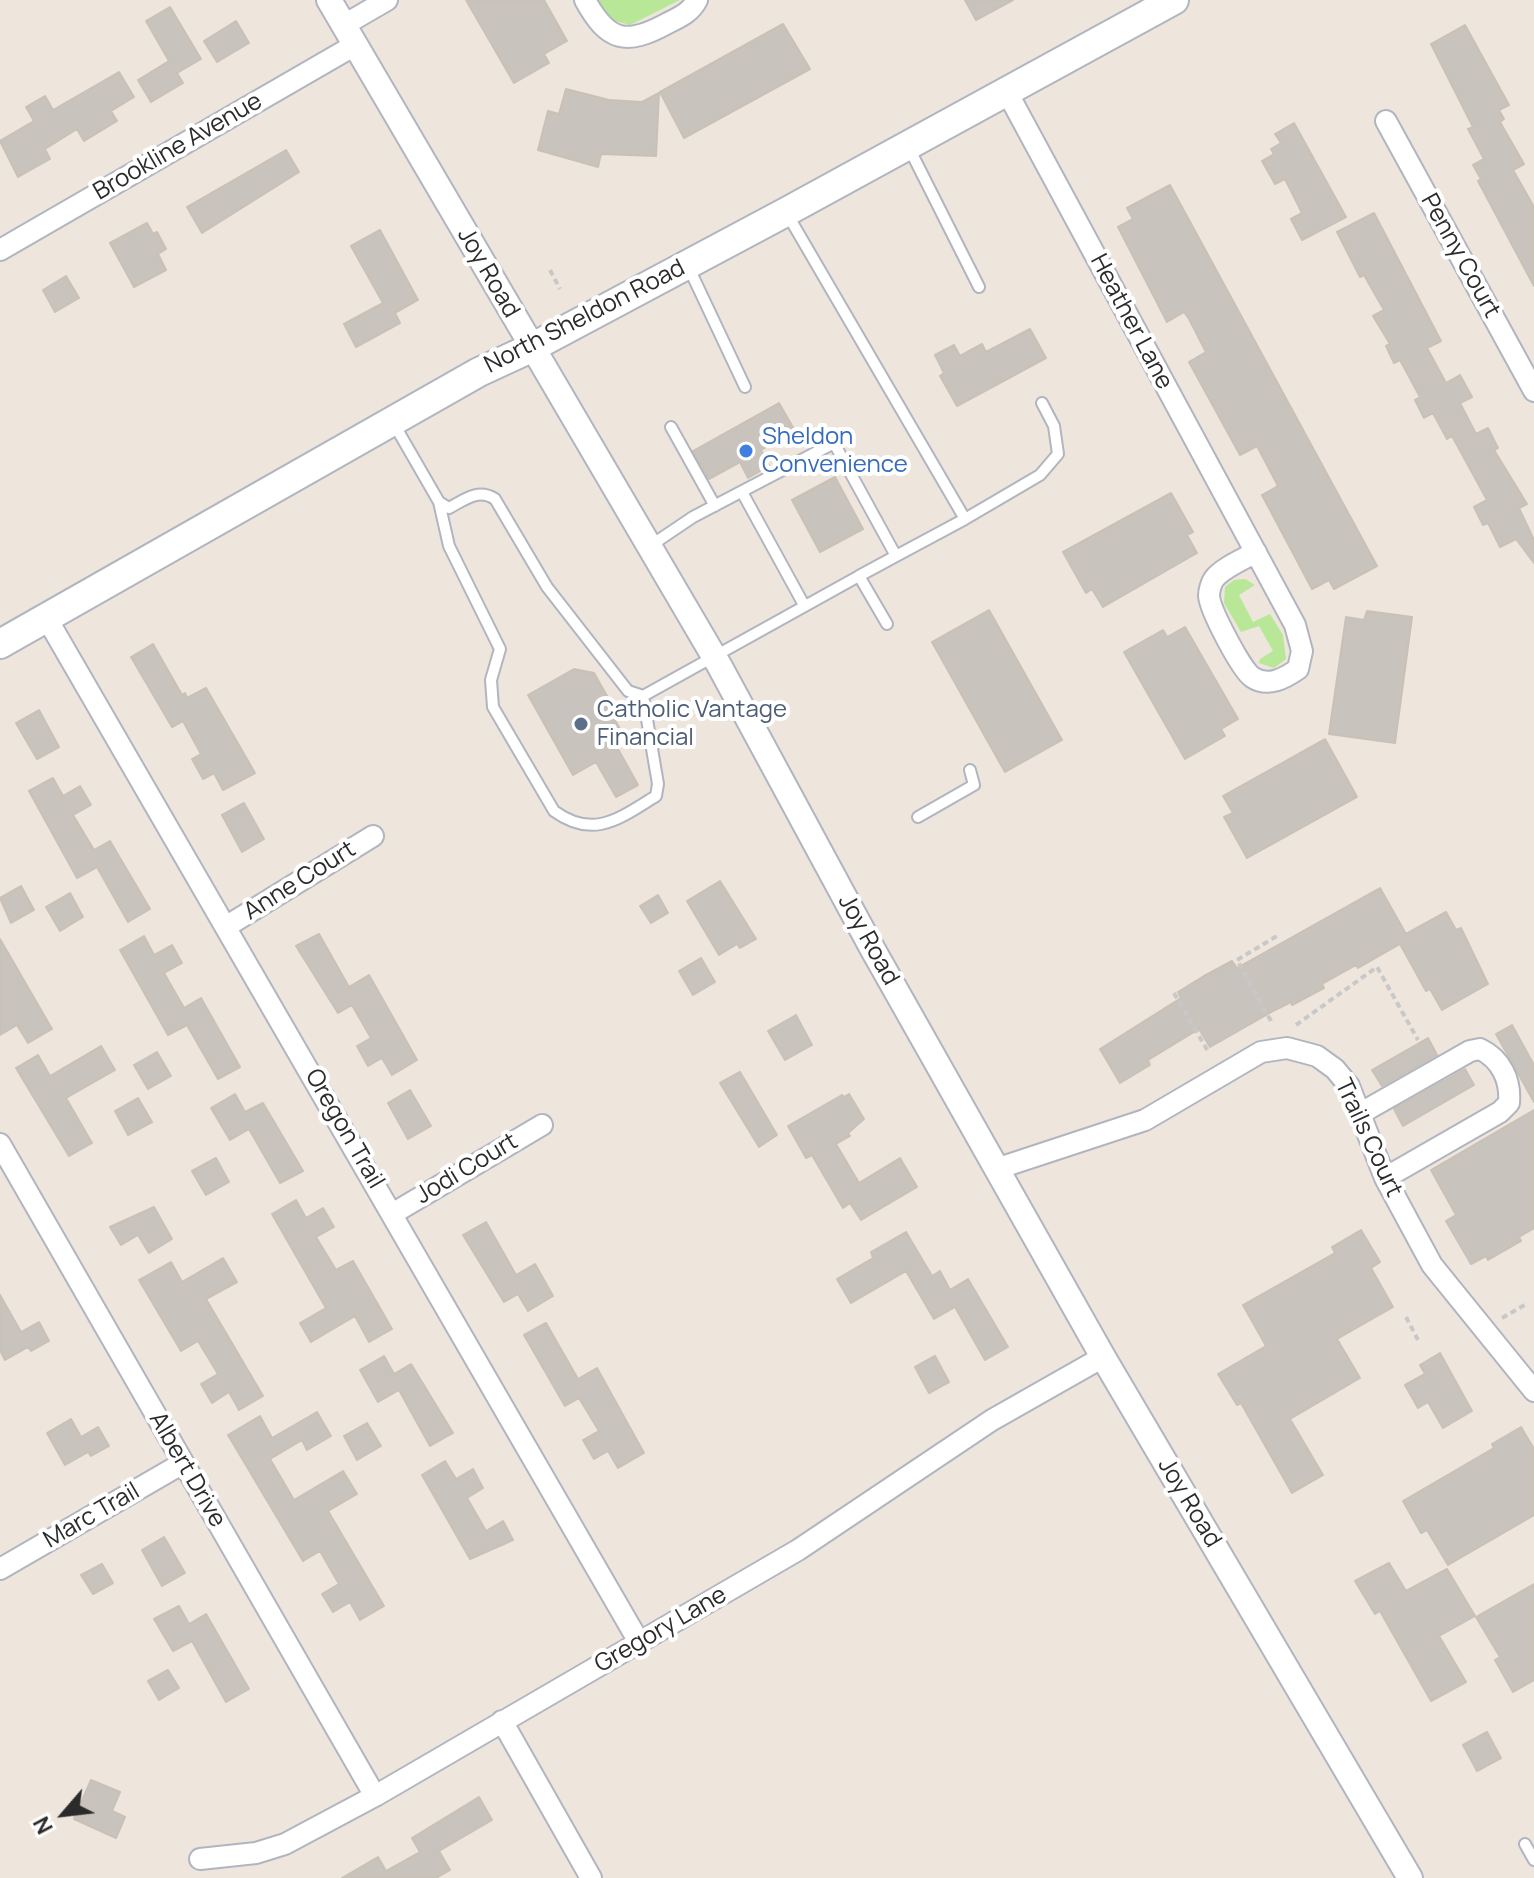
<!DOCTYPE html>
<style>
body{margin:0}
#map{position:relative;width:1534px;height:1878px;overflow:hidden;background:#eee6dd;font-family:Manrope,sans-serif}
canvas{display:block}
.north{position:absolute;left:24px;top:1774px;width:80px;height:80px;-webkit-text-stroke:6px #fff;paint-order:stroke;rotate:242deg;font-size:22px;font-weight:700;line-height:32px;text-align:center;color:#2b2b2b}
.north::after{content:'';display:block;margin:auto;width:28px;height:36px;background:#2b2b2b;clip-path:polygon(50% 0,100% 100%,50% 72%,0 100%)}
</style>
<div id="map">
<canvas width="1534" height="1878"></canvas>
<div class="north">N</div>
</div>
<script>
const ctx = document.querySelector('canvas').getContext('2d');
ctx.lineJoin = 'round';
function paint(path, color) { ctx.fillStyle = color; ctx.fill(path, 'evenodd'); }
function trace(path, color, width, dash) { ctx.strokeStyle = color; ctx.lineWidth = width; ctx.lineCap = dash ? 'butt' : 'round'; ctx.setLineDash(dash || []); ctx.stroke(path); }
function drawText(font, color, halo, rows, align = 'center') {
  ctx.font = font + ' Manrope,sans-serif'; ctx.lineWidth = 8; ctx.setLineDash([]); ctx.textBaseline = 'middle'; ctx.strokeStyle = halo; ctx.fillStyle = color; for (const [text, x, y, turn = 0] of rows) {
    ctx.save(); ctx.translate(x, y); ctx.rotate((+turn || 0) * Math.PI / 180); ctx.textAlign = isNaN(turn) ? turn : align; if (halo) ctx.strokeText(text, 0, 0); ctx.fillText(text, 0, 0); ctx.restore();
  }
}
const green = new Path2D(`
 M597 0H680L630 25 612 20Z
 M1245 579 1255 585 1239 595 1253 622 1270 614 1283 635 1286 659 1274 668 1259 663 1260 659 1273 651 1259 626 1241 632 1224 603 1225 587 1234 580Z`);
const building = new Path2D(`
 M466 0H544L567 41 544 54 549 63 514 83Z
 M965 0H1013L976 20Z
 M170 7 201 59 177 73 183 83 151 102 138 80 169 61 146 21Z
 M236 21 249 43 217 62 204 41Z
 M783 24 810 69 684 138 660 92Z
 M1465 25 1509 105 1499 110 1504 119 1500 122 1524 164 1513 170 1534 207V286L1478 181 1481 179 1473 165 1484 159 1468 129 1473 127 1431 44Z
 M119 72 134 97 111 111 117 121 84 141 77 129 45 149 50 159 18 177 0 141 34 121 26 107 45 96 53 110Z
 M566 89 609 100 642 102 659 93 656 156 601 154 598 167 538 150 548 111 559 114Z
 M1294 123 1346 217 1302 240 1291 219 1302 213 1285 179 1275 184 1262 161 1274 154 1271 149 1281 143 1275 134Z
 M286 150 299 172 202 233 187 207Z
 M1170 185 1377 566 1334 589 1329 580 1312 589 1262 495 1278 486 1257 446 1240 455 1189 362 1206 352 1189 319 1184 312 1167 322 1118 227 1133 219 1127 208Z
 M1374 213 1441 341 1427 348 1446 383 1460 375 1472 397 1460 403 1476 434 1488 428 1498 448 1494 450 1527 504 1519 508 1534 540V563L1516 539 1500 547 1488 523 1483 525 1474 507 1487 500 1452 436 1447 439 1433 413 1424 418 1415 400 1420 397 1400 360 1394 363 1386 346 1390 344 1373 316 1384 310 1364 275 1360 277 1337 232Z
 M147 223 153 234 157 232 166 249 158 254 166 270 134 287 110 243Z
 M380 230 418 300 395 313 400 323 356 347 344 324 383 303 351 246Z
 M66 276 79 298 55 312 43 290Z
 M1030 329 1046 358 957 406 940 376 944 373 935 355 954 345 960 356 982 344 986 352Z
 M779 403 795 431 761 450 769 466 748 478 740 462 709 479 693 451Z
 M835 477 863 529 820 552 792 500Z
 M1171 493 1193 532 1187 535 1197 553 1103 607 1092 589 1086 593 1063 552Z
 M989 610 1062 740 1005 772 932 642Z
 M1367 611 1412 617 1395 743 1329 734 1346 617 1364 620Z
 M1185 627 1238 719 1221 729 1225 736 1185 759 1124 652 1163 630 1167 637Z
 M153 644 182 695 185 693 187 698 206 688 255 773 223 790 214 773 203 779 192 759 201 754 183 721 172 727 131 657Z
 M574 669 594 673 611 703 607 706 628 743 618 749 638 785 616 797 596 762 573 775 528 695Z
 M39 710 59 747 37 759 16 723Z
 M1325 739 1357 797 1247 858 1224 817 1233 813 1223 796Z
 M53 778 63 796 80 786 91 805 73 815 94 850 110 841 150 909 128 922 97 867 77 878 29 791Z
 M244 803 264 839 242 852 222 815Z
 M720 881 756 939 740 948 737 944 719 955 687 901Z
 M21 886 34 910 11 923 0 898Z
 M1380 888 1406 934 1446 912 1456 930 1461 928 1488 984 1442 1010 1430 989 1426 991 1400 944 1358 968 1356 965 1322 984 1324 988 1292 1005 1291 1002 1275 1010 1210 1047 1199 1029 1148 1060 1150 1065 1120 1083 1100 1049 1181 998 1178 992 1204 976 1232 961 1237 968Z
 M70 893 83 917 60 931 46 907Z
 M658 895 668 913 651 923 640 906Z
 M319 934 349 987 369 975 417 1060 392 1075 382 1058 368 1066 357 1046 371 1038 352 1005 338 1013 296 946Z
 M144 936 154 955 172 945 182 963 164 973 184 1008 201 998 240 1067 218 1079 187 1025 168 1035 120 950Z
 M0 939 52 1029 28 1043 17 1025 0 1035Z
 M701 958 715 982 693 995 679 971Z
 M796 1015 812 1045 785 1060 768 1031Z
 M1512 1025 1534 1065V1102L1496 1034Z
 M1428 1038 1437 1055 1382 1086 1372 1070Z
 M101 1046 115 1070 66 1098 92 1143 69 1156 16 1068 38 1055 50 1076Z
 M157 1052 171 1076 148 1089 134 1065Z
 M1465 1069 1474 1085 1403 1126 1394 1109Z
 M740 1072 777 1135 759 1147 720 1083Z
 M410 1090 431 1126 408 1139 388 1103Z
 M235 1094 245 1112 263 1103 303 1171 280 1183 249 1129 230 1140 211 1108Z
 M849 1094 864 1119 848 1133 850 1136 836 1144 859 1183 900 1158 917 1187 861 1220 850 1203 843 1208 812 1155 806 1158 788 1126 842 1095 844 1097Z
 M138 1098 152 1122 128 1135 115 1111Z
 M1534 1110V1228L1519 1237 1521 1241 1488 1260 1486 1256 1471 1264 1446 1221 1456 1215 1431 1170Z
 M216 1158 229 1182 206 1195 192 1171Z
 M296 1200 306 1218 323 1208 334 1227 316 1237 336 1270 353 1261 392 1329 369 1342 355 1316 311 1342 300 1323 326 1308 272 1214Z
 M154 1207 172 1239 149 1253 138 1235 121 1245 110 1227Z
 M486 1222 516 1275 535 1264 553 1296 528 1311 518 1294 504 1302 463 1235Z
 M1361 1230 1380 1262 1371 1268 1393 1307 1337 1339 1360 1378 1290 1419 1323 1475 1292 1493 1241 1403 1237 1405 1218 1374 1266 1346 1243 1305 1335 1253 1332 1247Z
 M906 1232 932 1276 940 1271 950 1290 968 1279 1008 1347 985 1360 955 1307 934 1319 906 1271 851 1303 837 1279 873 1258 871 1252Z
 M223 1258 237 1282 206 1299 263 1396 239 1410 229 1392 212 1403 201 1384 218 1374 198 1341 181 1351 139 1280 171 1262 182 1282Z
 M0 1295 21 1332 39 1322 49 1341 31 1351 28 1347 5 1360 0 1350Z
 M546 1323 578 1379 597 1368 644 1453 618 1468 608 1451 594 1459 583 1440 599 1431 579 1398 565 1406 524 1335Z
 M1440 1353 1472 1411 1443 1428 1428 1402 1418 1408 1405 1385 1425 1374 1420 1365Z
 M384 1356 394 1374 411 1364 453 1433 430 1446 399 1390 378 1402 360 1370Z
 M935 1356 949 1382 929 1393 915 1367Z
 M317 1412 331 1436 307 1450 302 1440 270 1459 294 1500 343 1471 357 1494 328 1511 384 1606 360 1620 350 1602 333 1612 322 1594 339 1584 320 1551 303 1561 228 1435 260 1416 272 1438Z
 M71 1419 81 1437 98 1427 109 1446 91 1456 88 1452 65 1465 47 1433Z
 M367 1423 381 1446 357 1460 344 1436Z
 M1521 1427 1534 1449V1515L1448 1565 1427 1530 1421 1533 1403 1501 1494 1448 1492 1444Z
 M445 1461 456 1479 473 1469 483 1488 467 1498 486 1531 503 1521 513 1540 470 1559 422 1475Z
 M164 1537 185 1573 162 1586 142 1550Z
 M1389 1563 1406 1591 1447 1569 1475 1616 1439 1636 1466 1682 1431 1701 1380 1611 1375 1614 1355 1581Z
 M102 1564 113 1583 93 1594 81 1575Z
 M1534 1584V1680L1513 1692 1495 1660 1500 1657 1476 1617Z
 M179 1606 189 1624 206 1614 249 1689 226 1702 192 1641 173 1651 154 1619Z
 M168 1670 179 1688 159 1700 148 1681Z
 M1487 1732 1501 1758 1477 1771 1463 1745Z
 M91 1780 120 1792 112 1811 125 1817 116 1838 74 1819Z
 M479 1797 492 1820 439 1851 450 1870 436 1878H342L378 1857 386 1871 420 1852 412 1838Z`);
const path = new Path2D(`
 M550 270 560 289
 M1174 993 1209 1053
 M1271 1021 1237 960 1277 936
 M1296 1025 1377 967 1418 1040
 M1406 1317 1418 1340
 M1502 1318 1528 1303`);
const service = new Path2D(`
 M909 148 979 287
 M786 212 965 519 896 556
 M688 266 745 387
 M394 424 439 502 449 508C464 500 478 488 495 499L547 587 628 691 643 696 859 576 887 624
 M671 427 715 506
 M742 492 804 605
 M439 502 449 546 500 649 491 680 493 707 554 811C594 840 620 818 656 796L658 784 643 696
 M965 519 1040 475 1058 454 1054 426 1042 403
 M650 546 693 517 834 443 896 556 859 576
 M918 817 974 785 970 770
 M1525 1844 1534 1860`);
const minor = new Path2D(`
 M585 0C608 42 626 46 668 23 680 17 691 12 697 0
 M344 25 387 0
 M1007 92 1295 625 1302 651 1298 669C1285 678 1268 688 1252 677 1241 669 1210 610 1209 596 1209 591 1211 583 1214 579 1222 568 1244 559 1256 552
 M1386 121 1534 391
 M0 250 355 45
 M46 617 639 1642
 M227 926 373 836
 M1361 1113 1470 1051 1480 1049C1501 1059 1511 1080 1509 1103L1500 1112 1385 1178
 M0 1144 375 1796
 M996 1169 1145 1120 1261 1052 1287 1048 1317 1056 1335 1069 1349 1086 1385 1178 1432 1265 1534 1391
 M392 1214 542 1125
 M0 1569 183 1463
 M502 1721 591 1878
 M200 1859 256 1853 285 1844 375 1796 798 1550 992 1420 1103 1357`);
const tertiary = new Path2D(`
 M329 0 719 665 872 948 1103 1357 1410 1878`);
const secondary = new Path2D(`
 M0 644 479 372 531 348 786 212 1174 0`);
const markers = [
 [746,451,8,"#3f7fe0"],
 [581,724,8,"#5c6f8a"]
];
const streetNames = [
 ["Brookline Avenue",178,147,-30],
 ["Penny Court",1460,256,61],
 ["Joy Road",488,273,60],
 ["North Sheldon Road",585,317,-27],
 ["Heather Lane",1131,322,62],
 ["Anne Court",300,881,-32],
 ["Joy Road",868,940,61],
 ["Oregon Trail",344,1129,60],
 ["Trails Court",1368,1138,65],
 ["Jodi Court",467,1169,-31],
 ["Albert Drive",187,1470,60],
 ["Joy Road",1189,1503,59],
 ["Marc Trail",92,1516,-30],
 ["Gregory Lane",661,1630,-30]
];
const shopNames = [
 ["Sheldon",762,437],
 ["Convenience",762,465]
];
const serviceNames = [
 ["Catholic Vantage",597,710],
 ["Financial",597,738]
];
paint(green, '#b7e797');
paint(building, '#c9c3bd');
trace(building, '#c9c1b6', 2);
trace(service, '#b1b5c0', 14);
trace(minor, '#b1b5c0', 24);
trace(tertiary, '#b1b5c0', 28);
trace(secondary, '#b1b5c0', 32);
trace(path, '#c8c8c8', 4, [6, 4]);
trace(service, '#fff', 10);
trace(minor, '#fff', 20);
trace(tertiary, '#fff', 24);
trace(secondary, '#fff', 28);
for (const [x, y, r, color] of markers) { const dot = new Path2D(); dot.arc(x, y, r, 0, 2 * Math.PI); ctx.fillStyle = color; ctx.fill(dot); trace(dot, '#fff', 3); }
drawText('24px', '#2b2b2b', '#fff', streetNames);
drawText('24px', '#366cbe', '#fff', shopNames, 'left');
drawText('24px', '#4e5e75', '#fff', serviceNames, 'left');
</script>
